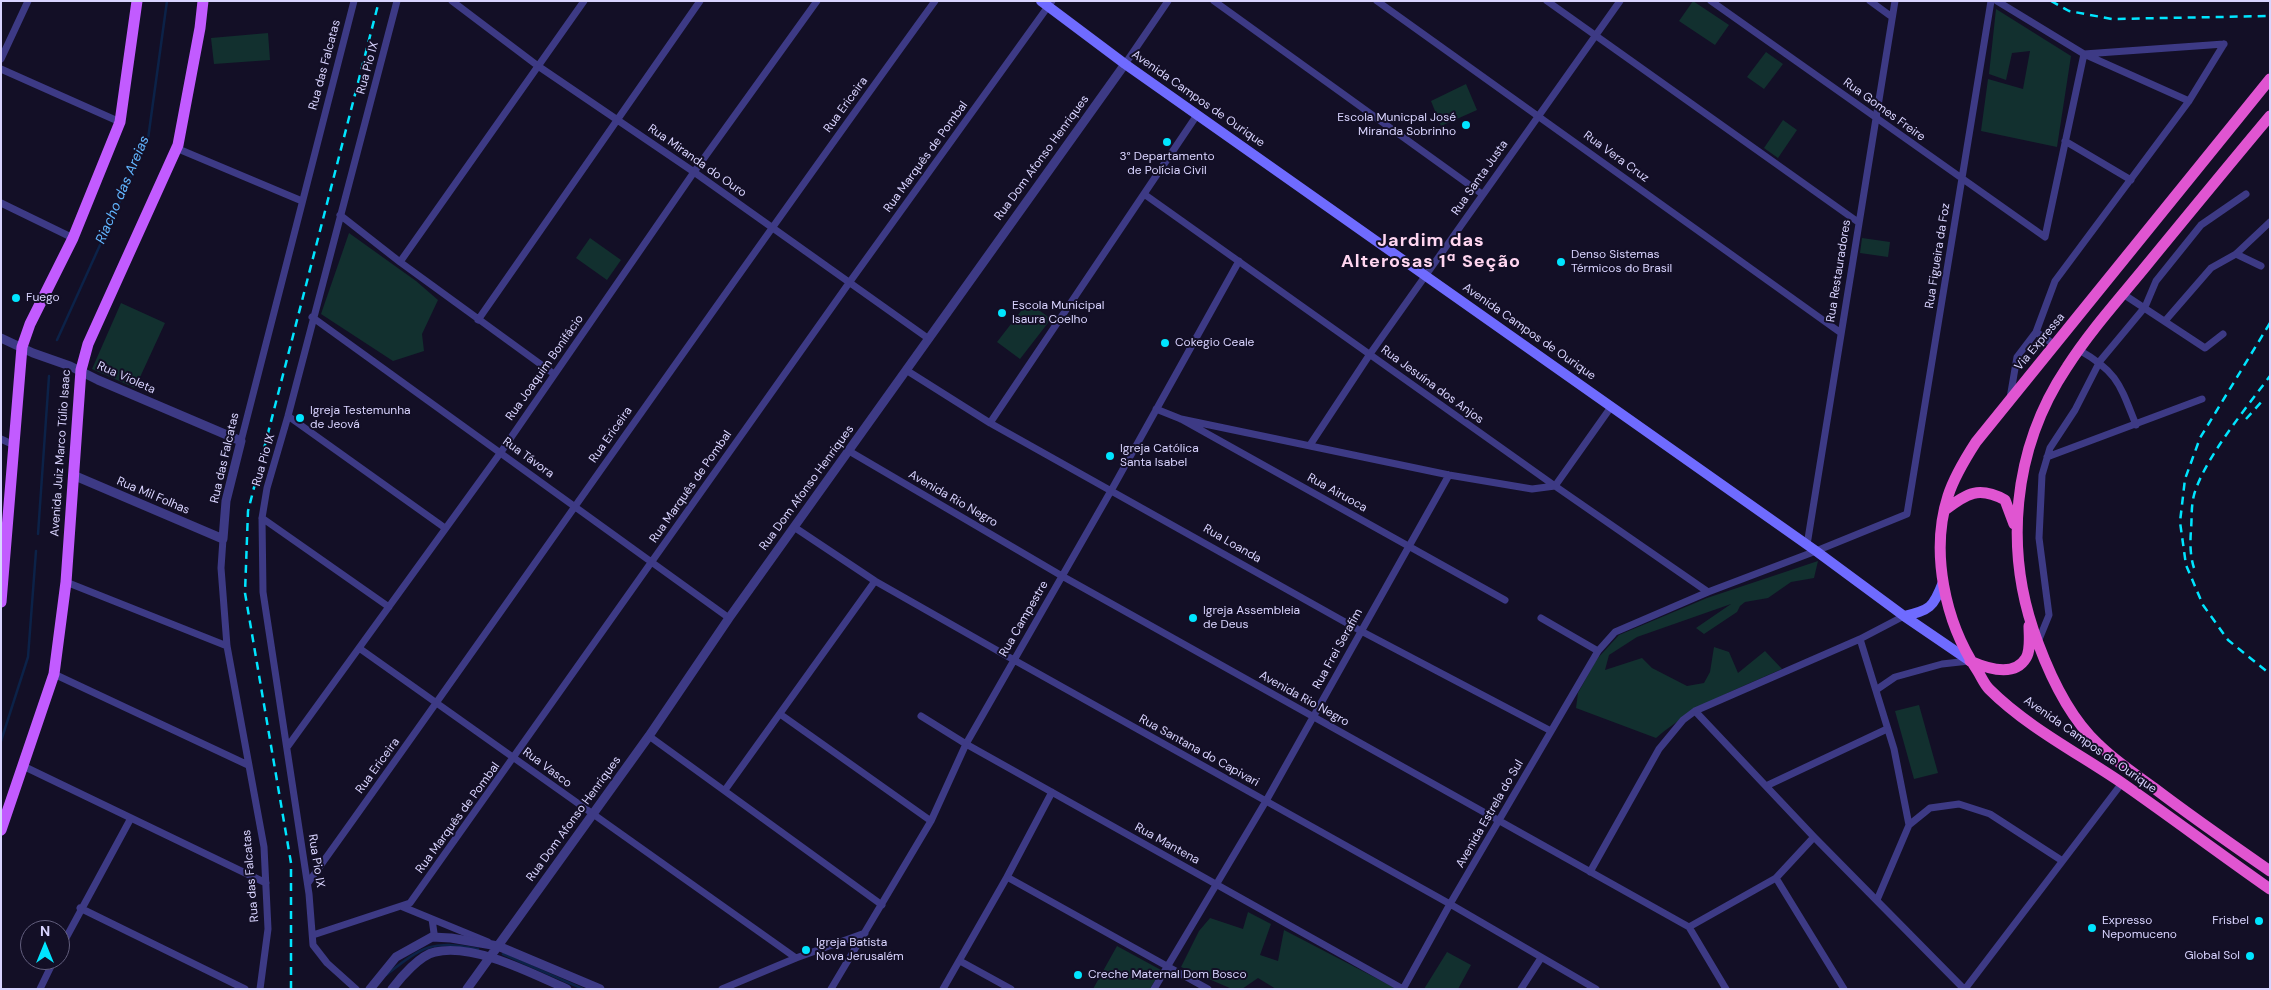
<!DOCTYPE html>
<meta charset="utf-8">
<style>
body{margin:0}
#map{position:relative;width:2271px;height:990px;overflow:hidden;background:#130f26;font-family:"DM Sans",sans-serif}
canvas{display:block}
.frame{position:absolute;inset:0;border:2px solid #d9d4ff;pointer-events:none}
.north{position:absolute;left:20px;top:920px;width:50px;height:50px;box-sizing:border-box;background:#130f26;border:1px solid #625e7d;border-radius:50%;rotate:0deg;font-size:14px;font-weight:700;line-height:20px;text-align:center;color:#d9d4ff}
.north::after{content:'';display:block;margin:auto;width:18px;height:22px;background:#00e5ff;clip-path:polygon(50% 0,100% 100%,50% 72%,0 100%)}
</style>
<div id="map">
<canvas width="2271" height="990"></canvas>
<div class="frame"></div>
<div class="north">N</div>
</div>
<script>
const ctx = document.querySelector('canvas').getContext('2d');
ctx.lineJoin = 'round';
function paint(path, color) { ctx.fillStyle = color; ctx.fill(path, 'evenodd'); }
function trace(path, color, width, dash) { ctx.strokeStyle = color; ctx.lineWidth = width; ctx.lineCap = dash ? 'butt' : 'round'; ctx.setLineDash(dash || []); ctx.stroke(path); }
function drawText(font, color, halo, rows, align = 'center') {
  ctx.font = font + ' "DM Sans",sans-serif'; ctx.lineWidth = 4; ctx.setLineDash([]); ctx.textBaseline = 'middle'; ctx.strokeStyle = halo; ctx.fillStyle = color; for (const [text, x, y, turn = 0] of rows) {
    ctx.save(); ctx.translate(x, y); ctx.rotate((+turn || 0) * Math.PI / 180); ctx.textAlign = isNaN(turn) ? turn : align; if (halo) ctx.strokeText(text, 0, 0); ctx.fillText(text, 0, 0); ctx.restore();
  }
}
const green = new Path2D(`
 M1693 1 1729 25 1715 45 1679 21Z
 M1996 9 2071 56 2057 147 1981 131 1988 79 2023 89 2030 51 2012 53 2006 80 1989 74Z
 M268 33 270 60 214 64 211 38Z
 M1766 52 1783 64 1764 89 1747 77Z
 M1466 84 1477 110 1441 126 1431 101Z
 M1783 120 1797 130 1778 158 1764 148Z
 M349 233 416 281 438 300 422 334 424 351 393 361 321 314Z
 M590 238 621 260 607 280 576 258Z
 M1862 238 1890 242 1888 257 1860 253Z
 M1028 302 1051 319 1020 359 997 342Z
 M121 303 165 323 135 388 92 369Z
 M1818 561 1814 578 1791 582 1768 598 1745 602 1740 606 1737 612 1704 634 1696 628 1731 604 1637 637 1609 655 1605 670 1642 658 1652 668 1687 686 1704 683 1710 672 1714 647 1729 652 1738 673 1765 651 1782 669C1735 690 1696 704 1656 738L1576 708 1578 693 1596 660 1619 635 1707 598Z
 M1919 705 1938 773 1914 779 1895 711Z
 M1248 912 1271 924 1260 955 1278 961 1284 930 1397 989H1276L1258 978 1242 989H1232L1181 967 1199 931 1210 918 1243 929Z
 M1117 946 1161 970 1150 989H1093Z
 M1447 952 1471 965 1458 989H1424Z`);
const stream = new Path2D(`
 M57 340 148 139 167 1
 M38 534 49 376
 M1 741 28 657 36 551
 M503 954 583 989
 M386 975C422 947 431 939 478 949`);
const minor = new Path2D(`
 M452 1 538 66 694 172 929 339
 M1214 1 1482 194
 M1377 1 1841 333
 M1547 1 1858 222
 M1711 1 2045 237 2084 54 2189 101
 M1870 1 1892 17
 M1997 1 2084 54 2224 44
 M1 59 28 1
 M1125 64 1168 1
 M1 69 120 122
 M2065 141 2131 180
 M176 148 302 201
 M1144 194 1555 486 1708 592
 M1 203 73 238
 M340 215 400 262 554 374
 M2236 254 2261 266
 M400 262 584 1
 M2123 294 2205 348 2223 334
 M312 317 729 618
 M478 320 700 1
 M2165 321 2211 268 2236 254 2270 222
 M2036 332 2055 345
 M2079 350C2118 372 2120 385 2136 425
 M906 370 990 423 1361 631 1551 731
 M2010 398 2017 357 2036 332 2055 281 2189 101 2224 44
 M1156 409 1181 419 1505 600
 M288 416 445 528
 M1181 419 1449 475 1532 489 1555 486 1611 407
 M990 423 1197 115
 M1 439 14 445
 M241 441 354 1
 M1310 445 1370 354 1620 1
 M849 451 1062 576 1689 927 1726 989
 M2047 457 2202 399
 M262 518 389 607
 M794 527 875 581 1014 660 1450 904 1596 989
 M223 539 221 568 227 646 264 847 268 929 260 989
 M1807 545 1895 1
 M66 582 227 646
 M1541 618 1598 651
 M1860 639 1894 749 1909 825 1877 900
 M2038 642 2049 615 2039 538 2042 475 2050 448 2075 410 2100 361 2145 307 2156 281 2201 225 2246 194
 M359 648 796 958
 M54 674 248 765
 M1876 690 1895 677 1942 664 1969 661
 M1695 711 1814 837 1964 989
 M780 714 931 821
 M921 716 966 744 1403 989
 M649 736 882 905
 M288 746 501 452 694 172 817 1
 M23 766 266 883
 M1766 786 1887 729
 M725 790 875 581
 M1909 825 1930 808 1959 804 1990 814 2061 860
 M1590 872 1659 749 1683 720 1695 711 1860 639 1904 616
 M1007 877 1208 989
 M1776 878 1844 989
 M308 883C518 590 723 293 935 1
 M403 907 488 942
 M80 908 245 989
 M1689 927 1776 878 1814 837
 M313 935 410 903 849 283 1052 1
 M432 937 434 933 432 919
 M60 949 131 818
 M960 961 1011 989
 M40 989 54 960
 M356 989 327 963 313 945 309 894 263 592 262 518 267 488 288 416 397 1
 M722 989 796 958 865 933
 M831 989 931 821 966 744 1112 489 1239 261
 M943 989 1007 877 1052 792
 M1154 989 1266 801 1449 475
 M1403 989 1450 904 1598 651 1615 632 1708 592 1816 551 1907 514 1991 1
 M1521 989 1541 958
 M1965 989 2122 783`);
const tertiary = new Path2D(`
 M1 338 33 353 70 366 98 380 241 441 226 501 223 539 73 475
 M370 989 396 957 432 937 451 938 498 946 600 989
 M392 989C401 977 420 955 435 952 474 943 531 973 567 989
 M467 989 649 736 729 618 1125 64`);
const secondary = new Path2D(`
 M1041 1 1125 64 1816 551 1904 616 1970 661
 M1904 616C1930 610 1933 608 1943 582`);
const primary = new Path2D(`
 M1 602 22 347 30 324 73 238 120 122 137 1
 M1 830 54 674 66 582 81 370 88 344 178 145 200 28 203 1`);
const trunk = new Path2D(`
 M2270 79 1976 442C1965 459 1954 477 1948 496 1930 552 1945 622 1977 670 1981 676 1984 684 1989 689 2027 727 2078 753 2122 783 2172 818 2220 854 2270 889
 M2270 116C2228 166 2187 216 2146 266 2119 299 2090 331 2067 367 2012 449 2003 552 2038 643 2051 678 2070 718 2098 744 2115 761 2135 774 2154 788 2192 817 2231 844 2270 871
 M1945 510C1967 493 1979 486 2005 500L2014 524
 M1970 661C1986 668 2014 678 2026 658 2031 650 2029 636 2029 626`);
const rail = new Path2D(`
 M2051 1 2069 11 2112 19 2270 16
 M2270 323 2200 438 2185 479 2180 522 2186 565 2203 605 2228 640 2270 674
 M2246 419 2264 399
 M2194 568C2190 556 2190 542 2191 530 2192 518 2191 506 2194 495 2204 459 2247 407 2270 376
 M291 989V863L245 593 248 511 379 1`);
const markers = [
 [1466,125,5,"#00e5ff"],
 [1167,142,5,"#00e5ff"],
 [1561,262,5,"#00e5ff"],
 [16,298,5,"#00e5ff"],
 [1002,313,5,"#00e5ff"],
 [1165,343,5,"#00e5ff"],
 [300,418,5,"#00e5ff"],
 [1110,456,5,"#00e5ff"],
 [1193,618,5,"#00e5ff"],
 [2259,921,5,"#00e5ff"],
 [2092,928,5,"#00e5ff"],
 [806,950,5,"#00e5ff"],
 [2250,956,5,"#00e5ff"],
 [1078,975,5,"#00e5ff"]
];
const streetNames = [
 ["Rua das Falcatas",325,65,-75],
 ["Rua Pio IX",368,68,-75],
 ["Avenida Campos de Ourique",1198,99,35],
 ["Rua Ericeira",846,105,-54],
 ["Rua Gomes Freire",1884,110,36],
 ["Rua Marquês de Pombal",926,157,-54],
 ["Rua Vera Cruz",1616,157,36],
 ["Rua Dom Afonso Henriques",1042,158,-54],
 ["Rua Miranda do Ouro",697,161,35],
 ["Rua Santa Justa",1480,178,-55],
 ["Rua Figueira da Foz",1938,256,-81],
 ["Rua Restauradores",1839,271,-81],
 ["Avenida Campos de Ourique",1529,332,35],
 ["Via Expressa",2040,342,-50],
 ["Rua Joaquim Bonifácio",545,368,-55],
 ["Rua Violeta",126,378,24],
 ["Rua Jesuína dos Anjos",1432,385,36],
 ["Rua Ericeira",611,435,-55],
 ["Avenida Juiz Marco Túlio Isaac",61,453,-86],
 ["Rua das Falcatas",225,458,-77],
 ["Rua Távora",528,458,36],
 ["Rua Pio IX",264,460,-74],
 ["Rua Marquês de Pombal",691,487,-55],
 ["Rua Dom Afonso Henriques",807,488,-54],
 ["Rua Airuoca",1337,493,29],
 ["Rua Mil Folhas",153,496,23],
 ["Avenida Rio Negro",953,499,30],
 ["Rua Loanda",1232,544,30],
 ["Rua Campestre",1024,619,-60],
 ["Rua Frei Serafim",1338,649,-61],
 ["Avenida Rio Negro",1304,699,29],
 ["Avenida Campos de Ourique",2090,745,35],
 ["Rua Santana do Capivari",1199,751,29],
 ["Rua Ericeira",378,766,-54],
 ["Rua Vasco",547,768,37],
 ["Avenida Estrela do Sul",1490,814,-60],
 ["Rua Marquês de Pombal",458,818,-54],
 ["Rua Dom Afonso Henriques",574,819,-54],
 ["Rua Mantena",1167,844,29],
 ["Rua Pio IX",316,861,81],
 ["Rua das Falcatas",251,876,-95]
];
const poiNames = [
 ["Escola Municpal José",1456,118,"right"],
 ["Miranda Sobrinho",1456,132,"right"],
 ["3° Departamento",1167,157,"center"],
 ["de Polícia Civil",1167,171,"center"],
 ["Denso Sistemas",1571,255],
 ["Térmicos do Brasil",1571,269],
 ["Fuego",26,298],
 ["Escola Municipal",1012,306],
 ["Isaura Coelho",1012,320],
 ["Cokegio Ceale",1175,343],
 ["Igreja Testemunha",310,411],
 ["de Jeová",310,425],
 ["Igreja Católica",1120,449],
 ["Santa Isabel",1120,463],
 ["Igreja Assembleia",1203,611],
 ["de Deus",1203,625],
 ["Expresso",2102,921],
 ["Nepomuceno",2102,935],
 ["Frisbel",2249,921,"right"],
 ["Igreja Batista",816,943],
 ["Nova Jerusalém",816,957],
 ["Global Sol",2240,956,"right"],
 ["Creche Maternal Dom Bosco",1088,975]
];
const waterNames = [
 ["Riacho das Areias",123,190,-67]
];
const districtNames = [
 ["Jardim das",1431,241],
 ["Alterosas 1ª Seção",1431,262]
];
paint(green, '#12302f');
trace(stream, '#0c2248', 2.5);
trace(minor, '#3d3a85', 7);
trace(tertiary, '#3d3a85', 9);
trace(secondary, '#6f6bff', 10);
trace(primary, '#c25bff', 11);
trace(trunk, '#e055d1', 11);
trace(rail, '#00e5ff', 2.5, [8, 6]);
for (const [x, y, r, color] of markers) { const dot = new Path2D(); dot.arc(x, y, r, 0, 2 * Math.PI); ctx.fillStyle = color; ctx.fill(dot); trace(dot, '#130f26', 2); }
drawText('12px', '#d9d4ff', '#130f26', streetNames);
drawText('12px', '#d9d4ff', '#130f26', poiNames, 'left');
drawText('italic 14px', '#62b6ff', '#130f26', waterNames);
ctx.letterSpacing = '1px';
drawText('bold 18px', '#ffd6f0', '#130f26', districtNames);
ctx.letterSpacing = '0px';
</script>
